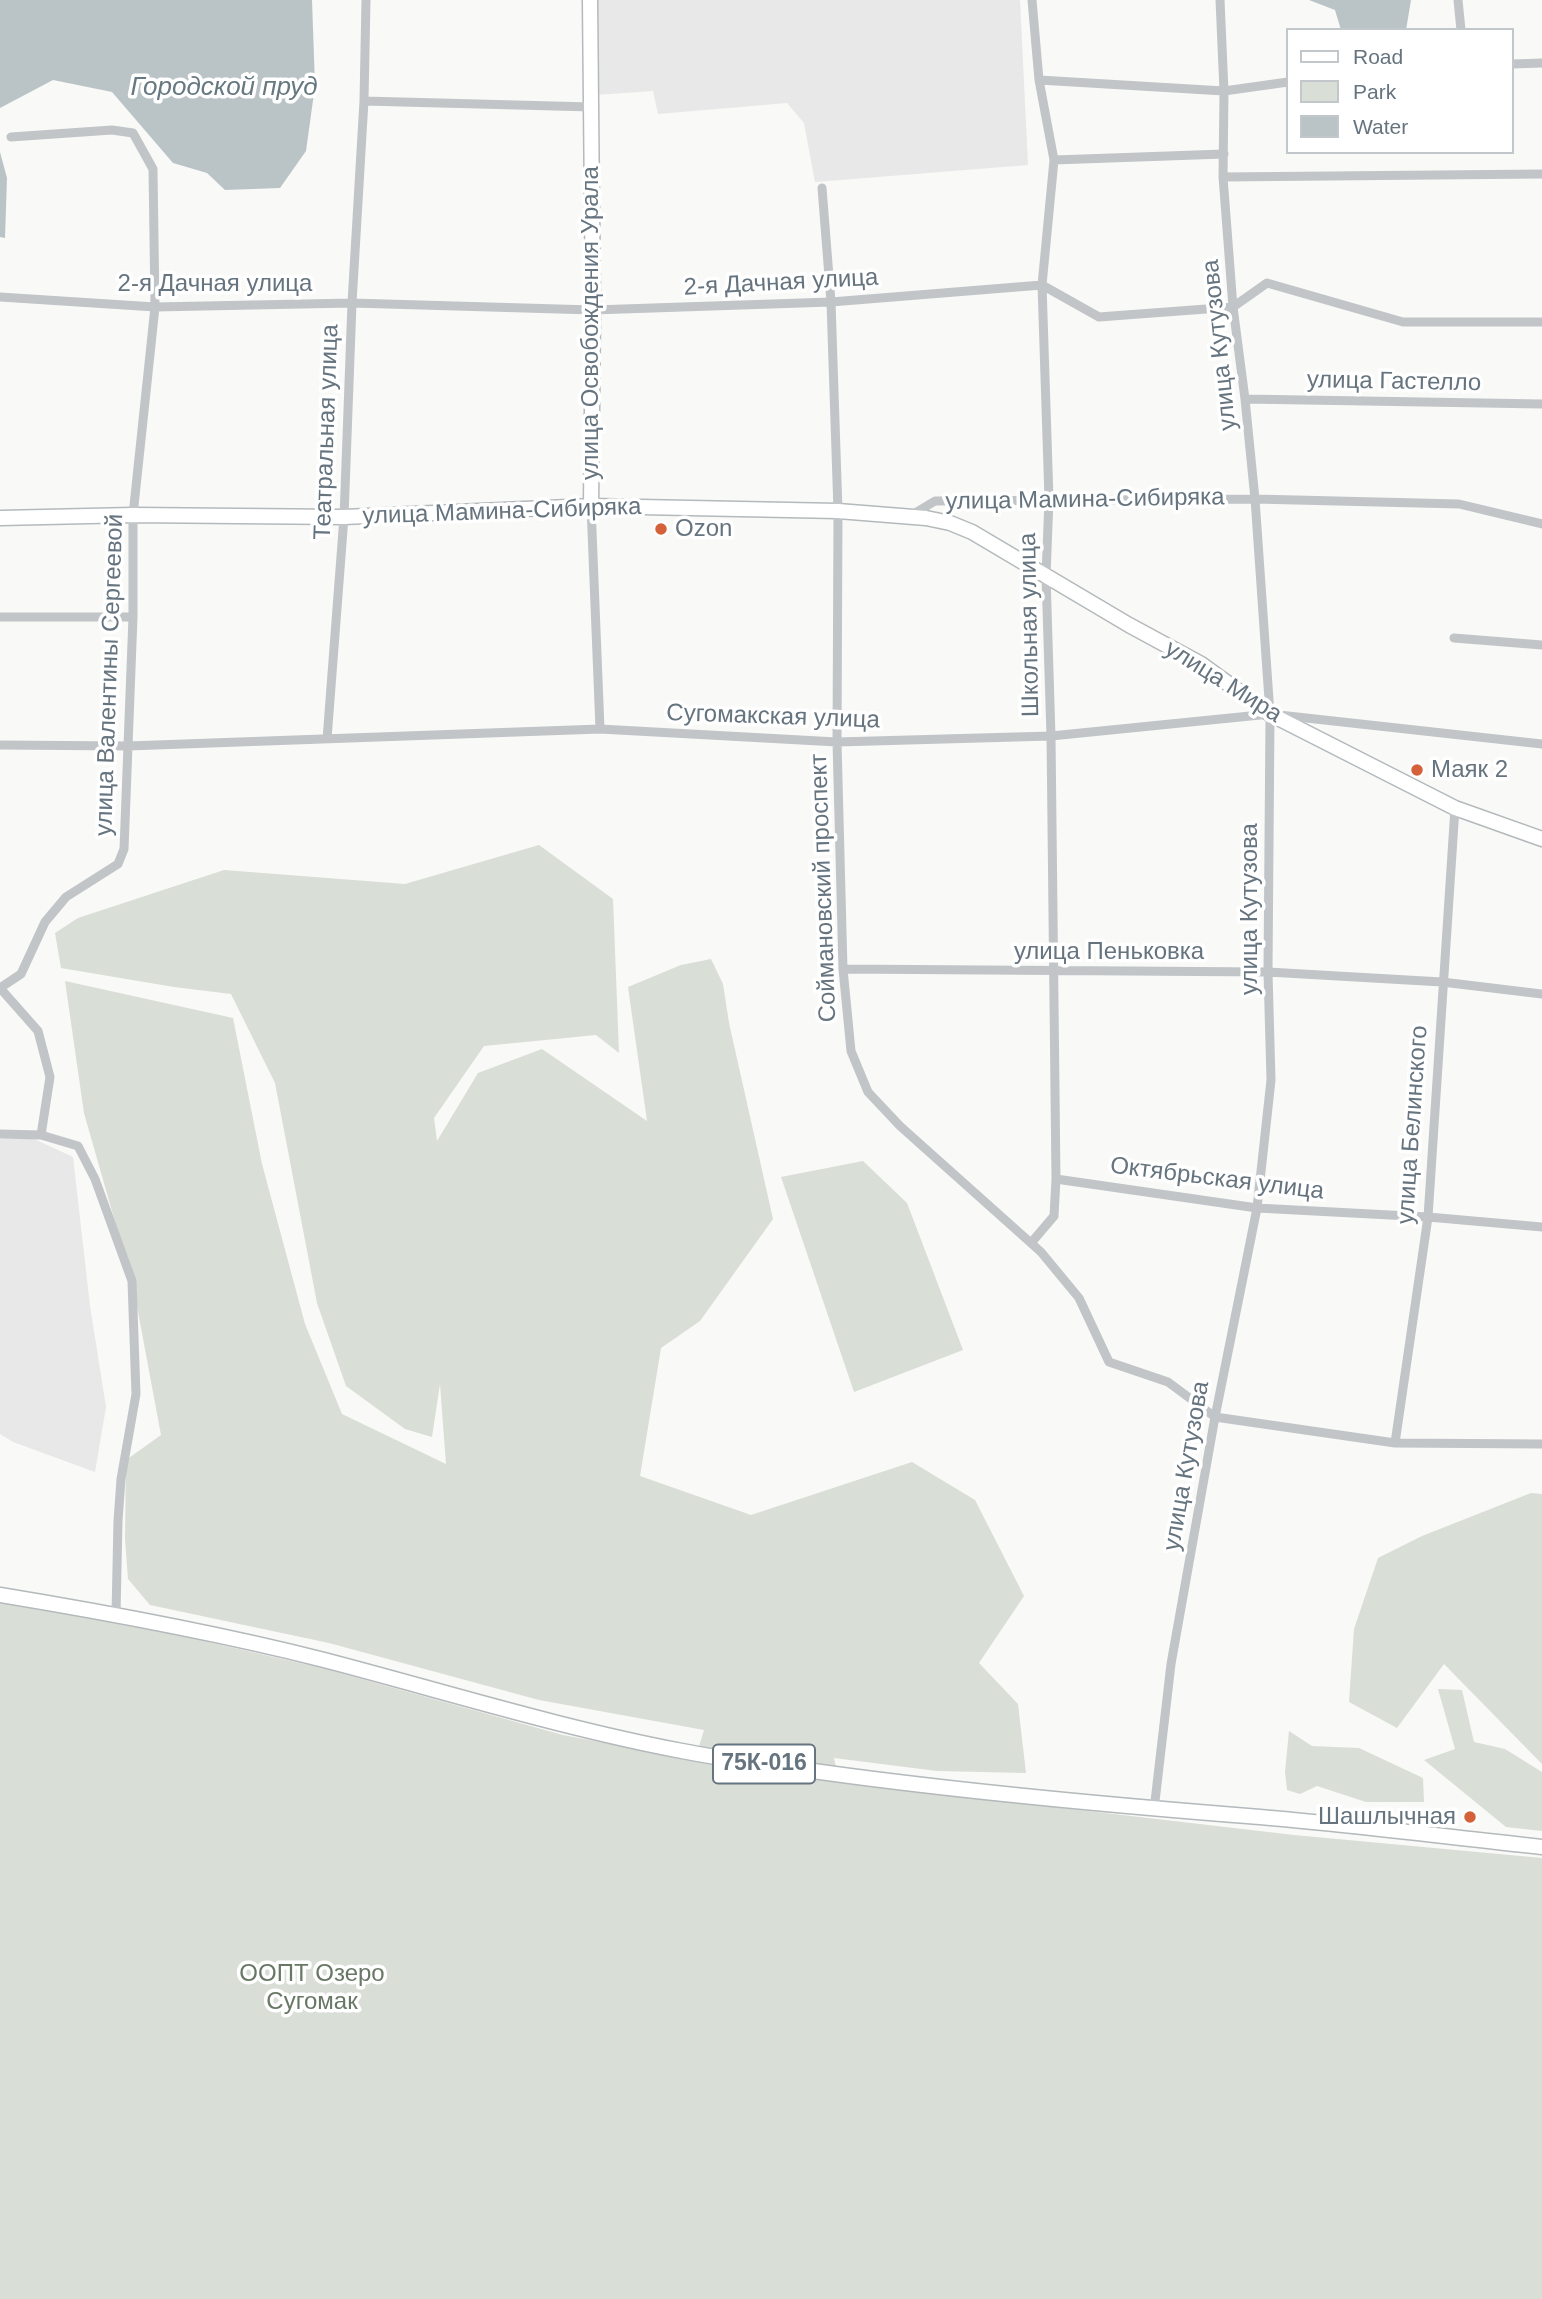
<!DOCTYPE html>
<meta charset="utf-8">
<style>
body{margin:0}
#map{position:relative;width:1542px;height:2299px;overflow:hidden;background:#f9f9f7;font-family:Arial,sans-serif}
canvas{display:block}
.legend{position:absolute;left:1286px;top:28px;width:228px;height:126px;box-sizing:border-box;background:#fff;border:2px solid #c2c7cc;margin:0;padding:9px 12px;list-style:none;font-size:21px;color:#66747f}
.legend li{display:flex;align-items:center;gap:14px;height:35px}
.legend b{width:35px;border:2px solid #c2c7cc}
</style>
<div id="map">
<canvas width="1542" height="2299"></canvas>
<ul class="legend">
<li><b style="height:9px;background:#fff"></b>Road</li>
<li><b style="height:19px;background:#d9ded6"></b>Park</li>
<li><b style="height:19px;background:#bac4c7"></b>Water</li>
</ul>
</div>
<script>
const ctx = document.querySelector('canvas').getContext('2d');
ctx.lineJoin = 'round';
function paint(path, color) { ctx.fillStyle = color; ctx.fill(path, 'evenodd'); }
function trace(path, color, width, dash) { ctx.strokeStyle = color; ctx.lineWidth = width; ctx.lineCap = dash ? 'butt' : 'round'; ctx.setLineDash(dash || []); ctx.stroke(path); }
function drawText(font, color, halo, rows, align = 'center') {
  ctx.font = font + ' Arial,sans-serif'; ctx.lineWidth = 7; ctx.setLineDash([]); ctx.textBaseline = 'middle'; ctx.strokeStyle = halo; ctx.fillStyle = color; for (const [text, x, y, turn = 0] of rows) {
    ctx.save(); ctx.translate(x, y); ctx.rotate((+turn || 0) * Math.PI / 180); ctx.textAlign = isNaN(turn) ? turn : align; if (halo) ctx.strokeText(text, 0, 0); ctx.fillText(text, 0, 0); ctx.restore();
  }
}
const built = new Path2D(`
 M595 0H1020L1028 165 815 182 804 123 787 103 658 114 653 91 595 95Z
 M32 1138 73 1157 90 1306 106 1407 95 1472 13 1442 0 1434V1139Z`);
const green = new Path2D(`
 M539 845 613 899 619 1053 596 1035 484 1046 434 1118 437 1141 478 1073 542 1049 647 1121 628 987 681 965 711 959 723 984 729 1023 773 1219 700 1321 661 1348 640 1476 751 1515 912 1462 975 1500 1024 1596 979 1663 1018 1704 1026 1773 937 1771 834 1758 839 1782 1294 1835 1542 1858V2299H0V1602L116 1621 322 1668 563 1735 695 1760 704 1730 539 1700 329 1643 150 1605 128 1579 125 1539 126 1460 161 1435 133 1285 84 1113 65 981 233 1018 262 1164 305 1324 342 1414 446 1464 440 1384 432 1437 405 1429 346 1386 317 1303 275 1083 231 994 174 987 61 968 55 933 78 918 224 870 405 884Z
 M863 1161 907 1203 963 1350 854 1392 781 1177Z
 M1531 1493 1542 1494V1764L1444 1664 1397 1728 1349 1702 1354 1629 1378 1558 1422 1536Z
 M1438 1689 1462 1690 1474 1742 1505 1749 1542 1772V1831L1506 1827 1424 1760 1455 1749Z
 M1289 1731 1312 1746 1359 1748 1423 1778 1424 1802H1366L1317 1786 1300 1794 1287 1790 1285 1772Z`);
const water = new Path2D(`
 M0 0H312L315 86 306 151 280 188 225 190 207 173 173 163 112 92 53 80 0 108Z
 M1309 0H1411L1406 30H1341L1335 10Z
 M0 152 7 178 5 238 0 237Z`);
const minor = new Path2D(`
 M1458 0 1461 30
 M1512 64 1542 63
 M1039 80 1224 91 1288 82
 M364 101 592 107
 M11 137 112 130 133 133 153 169 155 307 133 515V617L124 849 118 864 66 897 45 922 21 974 0 988 38 1031 50 1077 41 1135 78 1146 95 1179 132 1281 136 1394 121 1479 118 1521 116 1614
 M1054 160 1224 154
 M1223 177 1542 174
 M822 188 831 302 838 511 837 742 843 969 851 1051 868 1092 900 1126 1041 1252 1079 1298 1109 1362 1168 1382 1215 1417 1395 1443 1542 1444
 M0 297 155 307 352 303 593 310 831 302 1042 285 1099 317 1233 307 1267 283 1403 322H1542
 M1245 399 1542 404
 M591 506 600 729
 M910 516 935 501 1255 499 1459 504 1542 524
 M0 617H133
 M1454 638 1542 645
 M327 739 344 517 352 303 364 101 366 0
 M0 745 128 746 600 729 837 742 1051 736 1270 714 1542 744
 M843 969 1268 972 1442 982 1542 994
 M0 1134 41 1135
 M1056 1179 1257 1208 1428 1217 1542 1227
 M1031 1243 1054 1216 1056 1179 1051 736 1046 576 1049 499 1042 285 1054 160 1039 80 1032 0
 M1395 1443 1428 1217 1455 808
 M1154 1810 1171 1664 1215 1417 1257 1208 1271 1080 1268 972 1270 714 1255 499 1245 399 1233 307 1223 177 1224 91 1220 0`);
const primary = new Path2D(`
 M590 0 593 310 591 506
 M0 518 133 515 344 517 591 506 838 511 926 518 950 523 972 532 1129 625 1201 664 1270 714 1455 808 1542 839
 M0 1595C109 1613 217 1633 324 1660 443 1691 561 1728 682 1751 721 1759 760 1763 799 1769 952 1791 1106 1805 1260 1817 1354 1825 1448 1837 1542 1847`);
const markers = [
 [661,529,7,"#d5613b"],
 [1417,770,7,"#d5613b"],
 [1470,1817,7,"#d5613b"]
];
const shields = [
 [764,1764,102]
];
const shieldNames = [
 ["75К-016",764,1764]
];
const streetNames = [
 ["2-я Дачная улица",781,283,-3],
 ["2-я Дачная улица",215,284],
 ["улица Освобождения Урала",591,323,-90],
 ["улица Кутузова",1220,345,-96],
 ["улица Гастелло",1394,382,1],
 ["Театральная улица",327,432,-88],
 ["улица Мамина-Сибиряка",1085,500,-1],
 ["улица Мамина-Сибиряка",502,512,-2],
 ["Школьная улица",1030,625,-91],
 ["улица Валентины Сергеевой",110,675,-88],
 ["улица Мира",1223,682,32],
 ["Сугомакская улица",773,717,2],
 ["Соймановский проспект",824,888,-92],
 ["улица Кутузова",1250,909,-90],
 ["улица Пеньковка",1109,952],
 ["улица Белинского",1413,1125,-86],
 ["Октябрьская улица",1217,1179,7],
 ["улица Кутузова",1187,1466,-80]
];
const poiNames = [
 ["Ozon",675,529],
 ["Маяк 2",1431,770],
 ["Шашлычная",1456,1817,"right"]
];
const parkNames = [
 ["ООПТ Озеро",312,1974],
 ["Сугомак",312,2002]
];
const waterNames = [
 ["Городской пруд",224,88]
];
paint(built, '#e7e8e7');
paint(green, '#d9ded6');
paint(water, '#bac4c7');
trace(primary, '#b4b9bc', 17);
trace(minor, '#c1c5c8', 9);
trace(primary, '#fff', 14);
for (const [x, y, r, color] of markers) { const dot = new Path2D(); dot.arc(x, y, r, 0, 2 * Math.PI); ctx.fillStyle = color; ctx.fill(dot); trace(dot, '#fff', 2.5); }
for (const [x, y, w] of shields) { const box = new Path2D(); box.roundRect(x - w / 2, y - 19.5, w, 39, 5); ctx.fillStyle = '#fff'; ctx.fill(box); trace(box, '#66747f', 2); }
drawText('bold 23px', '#66747f', null, shieldNames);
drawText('24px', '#66747f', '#fff', streetNames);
drawText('24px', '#66747f', '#fff', poiNames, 'left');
drawText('24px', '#687865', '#fff', parkNames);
drawText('italic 26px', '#677980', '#fff', waterNames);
</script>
